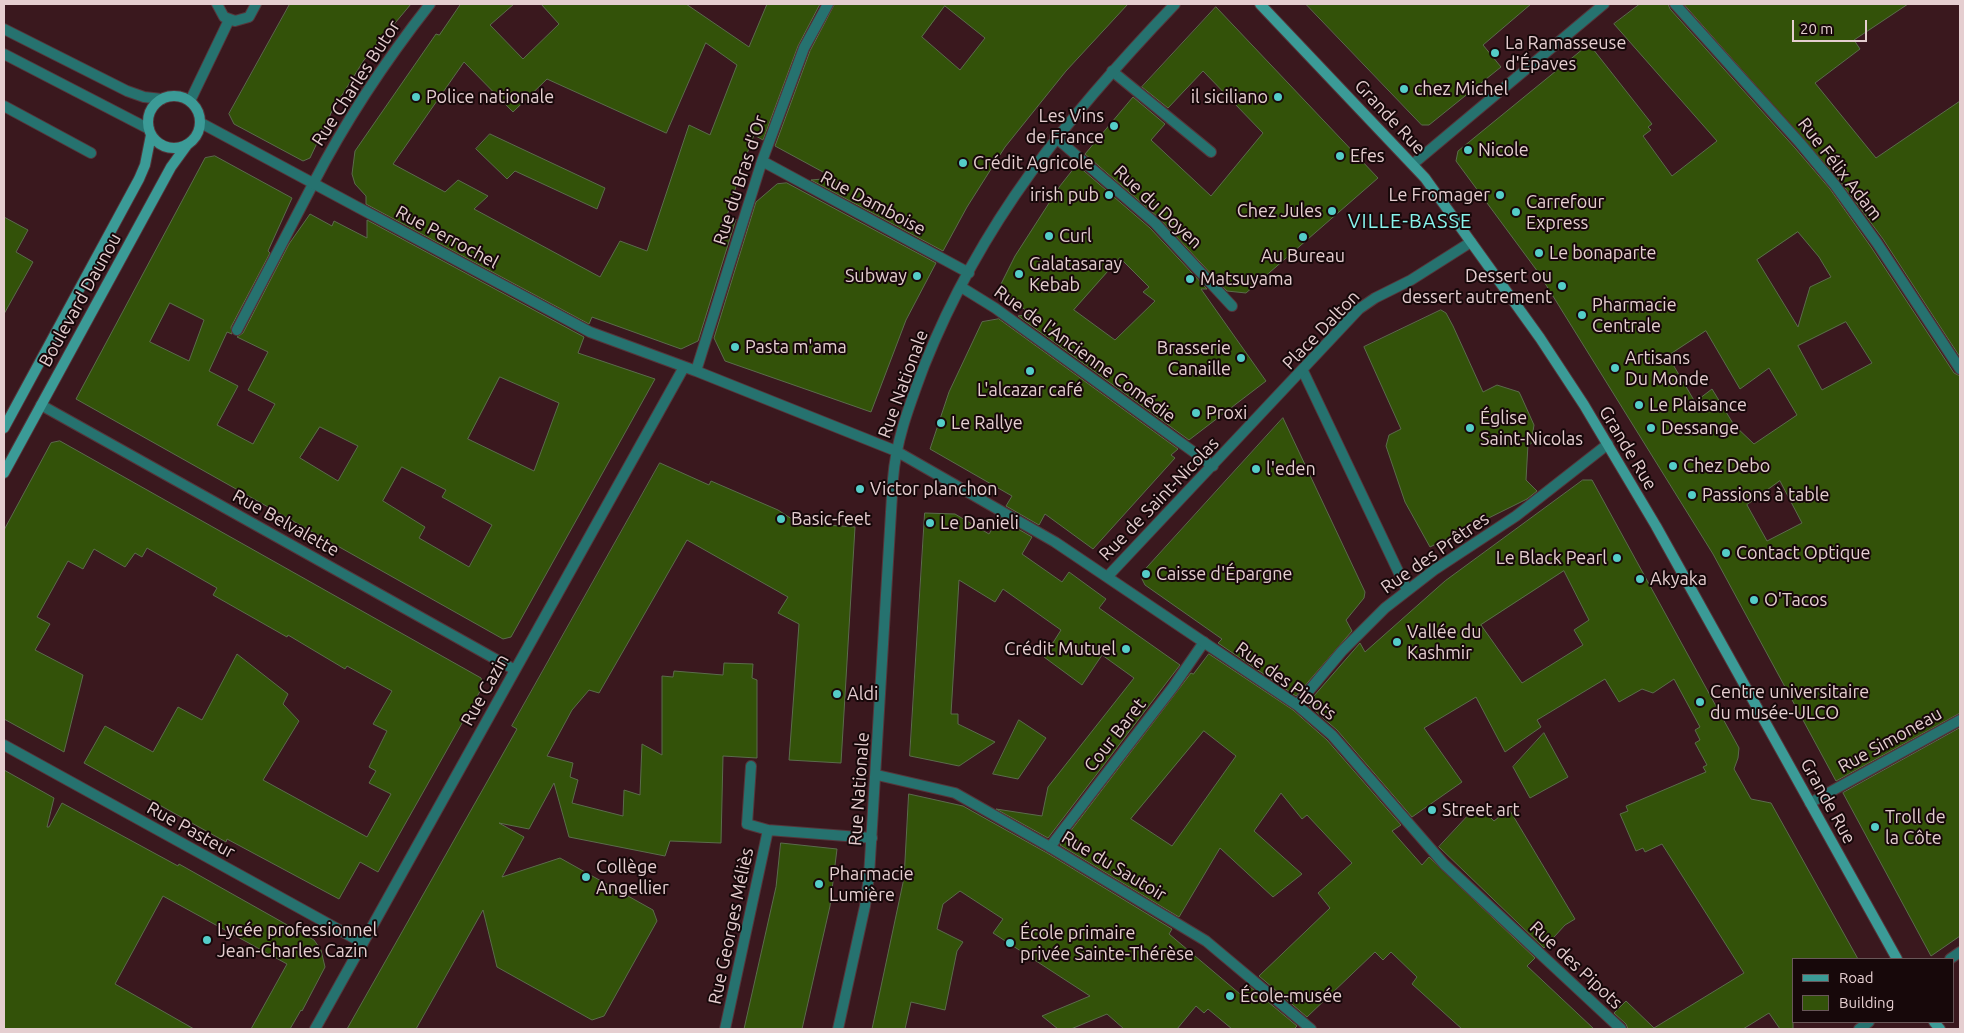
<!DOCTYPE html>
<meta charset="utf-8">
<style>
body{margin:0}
#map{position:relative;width:1964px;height:1033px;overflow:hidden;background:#3a181e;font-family:Ubuntu,sans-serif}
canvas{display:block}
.frame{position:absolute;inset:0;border:5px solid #e5ced0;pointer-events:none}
.legend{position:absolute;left:1792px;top:958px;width:162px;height:65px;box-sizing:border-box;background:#17080a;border:1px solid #695759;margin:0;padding:6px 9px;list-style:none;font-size:15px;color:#e5ced0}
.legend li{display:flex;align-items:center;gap:10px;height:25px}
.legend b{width:25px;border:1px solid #695759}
.scale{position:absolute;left:1792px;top:20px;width:75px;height:22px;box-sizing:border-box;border:2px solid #e5ced0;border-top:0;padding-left:6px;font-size:15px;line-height:18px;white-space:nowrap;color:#e5ced0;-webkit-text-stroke:4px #17080a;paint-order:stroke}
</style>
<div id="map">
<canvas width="1964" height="1033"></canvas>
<div class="frame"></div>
<ul class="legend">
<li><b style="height:6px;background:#3b9b97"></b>Road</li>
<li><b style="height:14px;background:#335209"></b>Building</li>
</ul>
<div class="scale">20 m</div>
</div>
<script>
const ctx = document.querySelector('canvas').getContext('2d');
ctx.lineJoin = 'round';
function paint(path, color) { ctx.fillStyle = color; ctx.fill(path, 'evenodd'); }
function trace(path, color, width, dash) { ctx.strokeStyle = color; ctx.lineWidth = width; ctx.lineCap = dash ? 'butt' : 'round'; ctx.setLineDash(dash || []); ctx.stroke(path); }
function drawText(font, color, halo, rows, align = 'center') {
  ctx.font = font + ' Ubuntu,sans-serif'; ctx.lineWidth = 4; ctx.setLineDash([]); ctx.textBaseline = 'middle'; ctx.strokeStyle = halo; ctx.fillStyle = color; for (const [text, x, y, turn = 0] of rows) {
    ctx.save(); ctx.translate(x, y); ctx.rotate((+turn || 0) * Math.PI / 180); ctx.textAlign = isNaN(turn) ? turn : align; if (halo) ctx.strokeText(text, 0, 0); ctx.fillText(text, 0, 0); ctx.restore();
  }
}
const building = new Path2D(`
 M290 4H411L364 60 332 111 310 158 303 161 234 124 229 114Z
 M461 4H514L490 25 523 59 559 24 541 4H686L749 47 767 4H820L798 46 763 140 754 135 742 167 722 232 736 219 698 341 681 349 592 317 589 324 366 204V196L355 184 352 174 355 151 436 34 439 35ZM706 43 737 65 710 135 689 125 647 251 620 241 600 277 474 209 488 196 458 180 445 192 393 164 464 62 513 112 547 79 666 133Z
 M835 4H1128L1066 71 1005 147 967 207 943 251 811 180 834 178 775 146 810 51ZM945 6 985 38 960 70 922 37Z
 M1306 4H1531L1483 45 1501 67 1429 125H1422Z
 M1640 4H1668L1670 9 1795 148 1830 189 1871 247 1954 373 1960 376V713L1836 781 1713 554 1538 272 1456 161 1458 151 1589 44 1652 124 1648 127 1651 130 1643 136 1672 176 1717 141 1614 24ZM1798 232 1819 257 1831 277 1810 287 1798 327 1757 260ZM1846 322 1872 363 1822 390 1798 346ZM1706 331 1740 389 1769 368 1797 415 1754 444 1734 425 1712 389 1695 402 1668 356ZM1780 481 1802 523 1767 541 1747 505Z
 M1684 4H1908L1854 40 1860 49 1815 83 1876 158 1960 101V357L1883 239 1840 181Z
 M1216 7 1378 178 1246 293 1227 291 1159 218 1085 154 1133 97 1165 124 1151 140 1211 196 1263 133 1203 71 1168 108 1142 87Z
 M490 134 605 188 597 209 515 171 507 179 476 149Z
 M215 156 292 198 268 251 270 253 231 327 232 334 227 332 209 371 238 386 217 425 253 444 275 404 248 390 268 352 237 337 243 333 289 244 310 214 332 226 334 221 367 238V220L584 337 578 353 655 379 511 637 503 639 76 399 205 158ZM170 303 204 320 189 361 150 342ZM500 377 559 403 534 471 468 439ZM320 427 358 446 338 481 300 458ZM402 467 446 490 442 497 492 525 469 567 419 538 425 527 383 501Z
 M1077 165 1150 228 1207 289H1201L1266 381 1189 440 1018 316 1031 314 998 290 1015 256 1060 186ZM1120 258 1149 287 1143 292 1155 301 1115 340 1074 310Z
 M787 183 936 263 906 320 871 412 725 361 714 338 756 202 777 184Z
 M4 217 28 230 16 252 33 262 4 314Z
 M1441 310 1446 313 1453 326 1483 392 1497 385 1519 392 1521 396 1534 425 1531 444H1528L1526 480 1537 491 1527 499 1430 547 1405 502 1386 446 1389 435 1401 429 1364 347Z
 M999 319 1178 449 1171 455 1175 458 1093 549 1045 514 1039 525 1006 506 1012 496 930 449 949 392 982 322Z
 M1283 418 1365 592 1364 598 1346 620 1352 631 1296 696 1218 643 1222 639 1145 585 1142 579V573Z
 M60 441 481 678 483 686 378 872 360 862 339 899 227 839 226 842 84 763 105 726 153 752 178 707 202 720 237 654 288 694 283 704 299 721 263 780 367 837 391 794 369 783 376 771 369 767 387 731 373 724 392 691 347 666 345 669 288 635 287 637 213 595 217 588 147 548 142 557 135 553 125 567 94 549 83 569 68 561 37 617 50 624 35 650 83 675 64 752 4 719V530L51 443Z
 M660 463 709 485 711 481 778 510 798 523 855 527 841 763 789 760 799 624 778 613 788 597 687 540 599 693 589 690 572 710 547 756 573 763 570 777 578 780 572 803 623 816 624 790 640 795 642 744 662 755V676L673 677 674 671 723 675 724 663 753 664 752 678 757 680V758L723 756 721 843 670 841 665 856 569 837 554 783 529 829 499 823 524 837 502 877 560 858 653 910 657 921 604 1016 592 1020 497 967 483 910 416 1029H347L517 729 512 726Z
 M1583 480H1592L1739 748 1738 758 1734 769 1751 799 1771 803 1858 959H1793V1029H1780L1769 1013 1743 1029H1628L1626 1024 1614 1013 1626 1001 1654 1028 1744 973 1662 844 1645 852 1643 848 1636 851 1620 814 1628 811 1626 806 1706 772 1703 767 1707 765 1695 743 1700 740 1695 730 1700 727 1674 679 1653 693 1642 689 1619 702 1605 679 1537 720 1541 727 1505 752 1476 697 1424 728 1462 782 1412 817 1337 730 1307 704 1360 643 1365 652 1445 581ZM1564 571 1589 620 1574 630 1583 645 1522 683 1481 625Z
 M925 513 955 514 989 534 999 518 1032 537 1022 554 1062 582 1069 572 1106 599 1099 608 1180 665 1048 838 996 809 1042 816 1048 787 1134 678 1102 655 1082 685 1044 657 1061 630 1003 589 995 602 959 580 951 714H958V724L995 742 959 766 910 756Z
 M1209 654 1293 710 1327 740 1401 825 1392 831 1422 865 1429 857 1535 958 1527 966 1594 1029H1462L1412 984 1417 977 1391 952 1383 960 1375 952 1307 1017 1259 976 1330 908 1318 893 1352 863 1307 815 1302 819 1281 793 1254 831 1302 874 1273 897 1220 848 1179 917 1060 845 1191 673 1193 674ZM1204 731 1236 756 1172 846 1131 819Z
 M1019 720 1046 738 1018 779 993 774Z
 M1960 728V936L1931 956 1843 793Z
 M1544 733 1568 777 1530 798 1513 767Z
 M4 770 54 798 47 827H49L62 803 178 866 179 864 314 940 321 950 325 967 302 1011 301 1010 290 1029H251L287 964 163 896 115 984 194 1029H4Z
 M909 794 963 806 1047 853 1172 929 1169 934 1240 994 1249 986 1297 1026 1294 1029H1232L1208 1009 1204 1013 1196 1006 1177 1029H1124L1107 1014 1071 1029H1058L1042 1016 1090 996 993 933 1003 919 960 891 943 904 937 929 963 942 957 951 945 1010 911 1002 905 1029H872L904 878Z
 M1478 805 1494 821 1509 809 1575 919 1565 925 1544 948 1439 847Z
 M781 843 837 849 830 906 802 1029H744L776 887Z`);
const lane = new Path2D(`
 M217 4 224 17 235 21 249 17 256 4
 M1112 71 1211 152
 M190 101 229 20
 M4 106 91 153
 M237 330 313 184
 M1303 371 1407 590
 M751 766 747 824 768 830 872 838
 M1050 847 1173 687 1204 642
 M725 1029 768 830`);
const street = new Path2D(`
 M1675 4 1800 143 1835 185 1877 243 1960 369
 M4 29 127 91 144 97 162 99
 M4 54 149 129
 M201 123 590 332 696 371 896 451 1055 542 1297 705 1332 735 1444 864 1621 1029
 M1055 137 1155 223 1232 306
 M762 161 969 273
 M1413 164 1604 4
 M313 184C346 120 386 60 430 4
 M961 287 995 308 1213 466
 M696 371 762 161 804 48 828 4
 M41 405 515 670
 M1108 576 1359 309 1375 298 1411 280 1471 242
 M1297 705 1342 651 1385 608 1434 570 1516 516 1608 444
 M4 745 363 943
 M877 775 955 793 1050 847 1206 941 1311 1029
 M1810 803 1960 720
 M1950 959 1960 952
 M315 1029 684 367
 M838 1029 865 906 869 876 893 479C896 439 910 404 924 366 982 220 1068 116 1175 4
 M1859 1029 1869 1022`);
const secondary = new Path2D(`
 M1260 4 1425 178 1540 338 1584 405 1656 526 1897 959
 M148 122a26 26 0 1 1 52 0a26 26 0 1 1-52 0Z
 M4 428 139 179 145 165 151 135
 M4 473 171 167 187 145
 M1934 1022 1940 1029`);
const markers = [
 [1495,53,5,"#54cdc8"],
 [1404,89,5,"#54cdc8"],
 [416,97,5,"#54cdc8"],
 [1278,97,5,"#54cdc8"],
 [1114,126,5,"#54cdc8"],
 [1468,150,5,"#54cdc8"],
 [1340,156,5,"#54cdc8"],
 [963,163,5,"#54cdc8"],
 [1109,195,5,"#54cdc8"],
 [1500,195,5,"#54cdc8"],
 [1332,211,5,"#54cdc8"],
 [1516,212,5,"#54cdc8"],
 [1049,236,5,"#54cdc8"],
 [1303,237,5,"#54cdc8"],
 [1539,253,5,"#54cdc8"],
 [1019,274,5,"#54cdc8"],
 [917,276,5,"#54cdc8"],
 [1190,279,5,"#54cdc8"],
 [1562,286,5,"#54cdc8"],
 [1582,315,5,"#54cdc8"],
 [735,347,5,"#54cdc8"],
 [1241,358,5,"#54cdc8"],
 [1615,368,5,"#54cdc8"],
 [1030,371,5,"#54cdc8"],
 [1639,405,5,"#54cdc8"],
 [1196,413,5,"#54cdc8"],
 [941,423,5,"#54cdc8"],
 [1470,428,5,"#54cdc8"],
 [1651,428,5,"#54cdc8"],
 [1673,466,5,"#54cdc8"],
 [1256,469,5,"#54cdc8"],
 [860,489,5,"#54cdc8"],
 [1692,495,5,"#54cdc8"],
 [781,519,5,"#54cdc8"],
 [930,523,5,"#54cdc8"],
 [1726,553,5,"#54cdc8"],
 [1617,558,5,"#54cdc8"],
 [1146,574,5,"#54cdc8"],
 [1640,579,5,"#54cdc8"],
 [1754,600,5,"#54cdc8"],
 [1397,642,5,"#54cdc8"],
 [1126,649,5,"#54cdc8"],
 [837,694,5,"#54cdc8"],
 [1700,702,5,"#54cdc8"],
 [1432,810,5,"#54cdc8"],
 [1875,827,5,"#54cdc8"],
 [586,877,5,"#54cdc8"],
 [819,884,5,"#54cdc8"],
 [207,940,5,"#54cdc8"],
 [1010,943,5,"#54cdc8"],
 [1230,996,5,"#54cdc8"]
];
const poiNames = [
 ["La Ramasseuse",1505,43],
 ["d'Épaves",1505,64],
 ["chez Michel",1414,89],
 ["Police nationale",426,97],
 ["il siciliano",1268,97,"right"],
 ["Les Vins",1104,116,"right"],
 ["de France",1104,137,"right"],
 ["Nicole",1478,150],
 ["Efes",1350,156],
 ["Crédit Agricole",973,163],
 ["irish pub",1099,195,"right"],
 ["Le Fromager",1490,195,"right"],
 ["Carrefour",1526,202],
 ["Express",1526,223],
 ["Chez Jules",1322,211,"right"],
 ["Curl",1059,236],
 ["Le bonaparte",1549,253],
 ["Au Bureau",1303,256,"center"],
 ["Galatasaray",1029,264],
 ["Kebab",1029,285],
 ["Subway",907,276,"right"],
 ["Dessert ou",1552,276,"right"],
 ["dessert autrement",1552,297,"right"],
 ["Matsuyama",1200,279],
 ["Pharmacie",1592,305],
 ["Centrale",1592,326],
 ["Pasta m'ama",745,347],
 ["Brasserie",1231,348,"right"],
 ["Canaille",1231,369,"right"],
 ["Artisans",1625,358],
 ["Du Monde",1625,379],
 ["L'alcazar café",1030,390,"center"],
 ["Le Plaisance",1649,405],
 ["Proxi",1206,413],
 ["Église",1480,418],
 ["Saint-Nicolas",1480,439],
 ["Le Rallye",951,423],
 ["Dessange",1661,428],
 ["Chez Debo",1683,466],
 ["l'eden",1266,469],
 ["Victor planchon",870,489],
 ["Passions à table",1702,495],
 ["Basic-feet",791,519],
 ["Le Danieli",940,523],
 ["Contact Optique",1736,553],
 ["Le Black Pearl",1607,558,"right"],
 ["Caisse d'Épargne",1156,574],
 ["Akyaka",1650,579],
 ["O'Tacos",1764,600],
 ["Vallée du",1407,632],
 ["Kashmir",1407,653],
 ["Crédit Mutuel",1116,649,"right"],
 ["Centre universitaire",1710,692],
 ["du musée-ULCO",1710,713],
 ["Aldi",847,694],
 ["Street art",1442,810],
 ["Troll de",1885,817],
 ["la Côte",1885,838],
 ["Collège",596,867],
 ["Angellier",596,888],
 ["Pharmacie",829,874],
 ["Lumière",829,895],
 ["Lycée professionnel",217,930],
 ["Jean-Charles Cazin",217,951],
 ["École primaire",1020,933],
 ["privée Sainte-Thérèse",1020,954],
 ["École-musée",1240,996]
];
const streetNames = [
 ["Rue Charles Butor",356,83,-57],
 ["Grande Rue",1390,117,47],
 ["Rue Félix Adam",1840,169,52],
 ["Rue du Bras d'Or",740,180,-72],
 ["Rue Damboise",873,203,28],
 ["Rue du Doyen",1158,207,43],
 ["Rue Perrochel",447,237,28],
 ["Boulevard Daunou",80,300,-61],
 ["Place Dalton",1321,330,-46],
 ["Rue de l'Ancienne Comédie",1085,354,36],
 ["Rue Nationale",903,384,-70],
 ["Grande Rue",1628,448,59],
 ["Rue de Saint-Nicolas",1159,499,-46],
 ["Rue Belvalette",286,523,29],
 ["Rue des Prêtres",1435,553,-35],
 ["Rue des Pipots",1286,681,36],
 ["Rue Cazin",485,690,-61],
 ["Cour Baret",1115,735,-52],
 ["Rue Simoneau",1890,740,-29],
 ["Rue Nationale",859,789,-86],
 ["Grande Rue",1828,801,61],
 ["Rue Pasteur",191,830,29],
 ["Rue du Sautoir",1114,866,31],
 ["Rue Georges Méliès",731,926,-78],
 ["Rue des Pipots",1576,965,43]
];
const quarterNames = [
 ["VILLE-BASSE",1410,221]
];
paint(building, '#335209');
trace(building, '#5b6c4c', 1);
trace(lane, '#55353a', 12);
trace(street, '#55353a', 12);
trace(secondary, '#55353a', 12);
trace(lane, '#26726f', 10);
trace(street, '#26726f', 10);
trace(secondary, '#3b9b97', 10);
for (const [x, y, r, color] of markers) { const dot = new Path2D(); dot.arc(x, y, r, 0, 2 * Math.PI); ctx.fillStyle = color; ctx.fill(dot); trace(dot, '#17080a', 2); }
drawText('18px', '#e5ced0', '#17080a', poiNames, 'left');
drawText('18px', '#e5ced0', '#17080a', streetNames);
ctx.letterSpacing = '1px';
drawText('20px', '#88f3ed', '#17080a', quarterNames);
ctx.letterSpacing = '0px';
</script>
